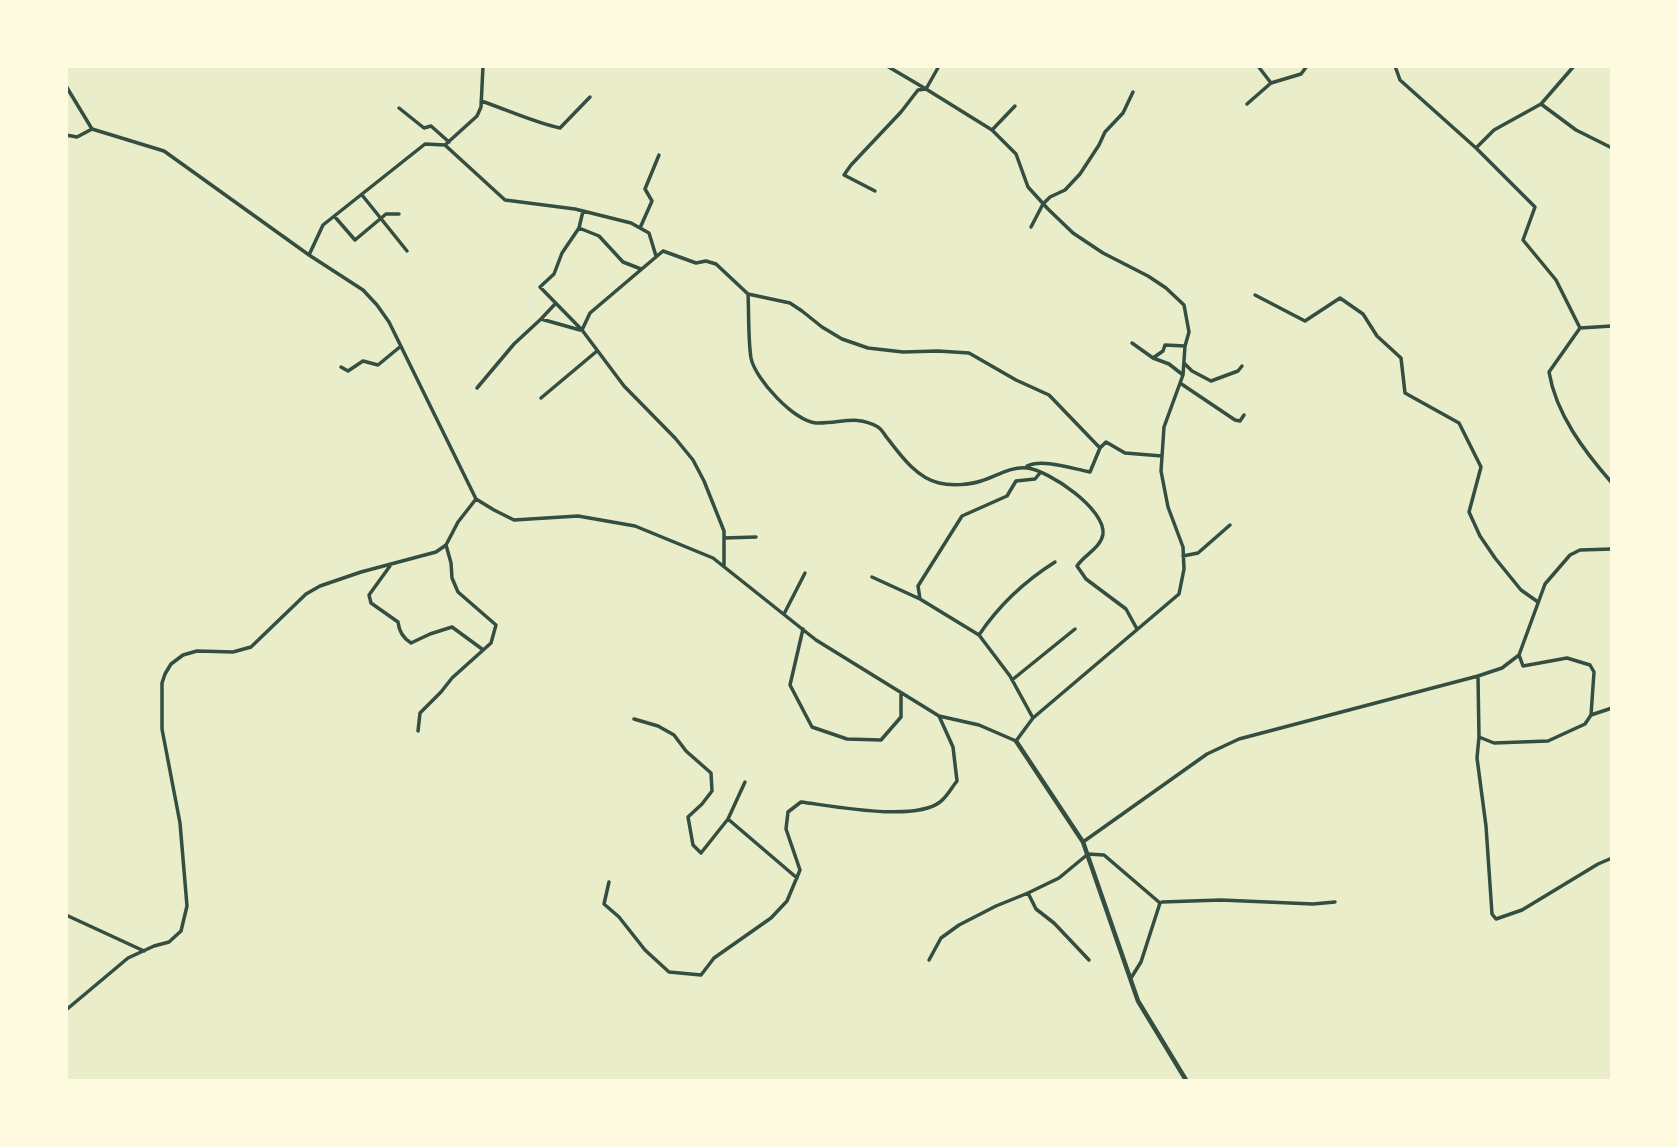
<!DOCTYPE html>
<style>
body{margin:0}
#map{position:relative;width:1678px;height:1147px;overflow:hidden;background:#e9edc9;font-family:Mulish,sans-serif}
canvas{display:block}
.frame{position:absolute;inset:0;border:68px solid #fefae0;pointer-events:none}
</style>
<div id="map">
<canvas width="1678" height="1147"></canvas>
<div class="frame"></div>
</div>
<script>
const ctx = document.querySelector('canvas').getContext('2d');
ctx.lineJoin = 'round';
function trace(path, color, width, dash) { ctx.strokeStyle = color; ctx.lineWidth = width; ctx.lineCap = dash ? 'butt' : 'round'; ctx.setLineDash(dash || []); ctx.stroke(path); }
const minor = new Path2D(`
 M483 66 481 107 477 116 445 145 425 144 323 225 309 255 363 290 377 305 389 322 476 499 494 510 514 520 578 516 635 526 713 558 816 640 939 716 979 725 1016 741 1033 718 1179 594 1184 569 1183 547 1168 507 1161 471 1164 427 1183 375 1185 346 1189 332 1184 305 1166 288 1148 276 1103 253 1073 233 1048 209 1028 187 1016 154 992 130 926 89 887 66
 M1258 66 1271 83
 M1395 66 1400 80 1476 148
 M66 86 92 129 164 151 309 255
 M481 101C508 110 533 122 560 128L590 97
 M1247 104 1271 83 1301 74 1307 66
 M1541 104 1574 66
 M399 108 424 128 431 126 449 142
 M992 130 1015 106
 M66 135 77 137 92 129
 M446 146 505 200 575 209 631 223 649 233 656 256
 M1612 148 1576 130 1541 104 1494 130 1476 148 1535 207 1523 240 1556 280 1580 328 1549 372C1556 414 1584 451 1612 483
 M875 191 844 175 851 165 901 112 918 90 926 89 939 66
 M362 195 407 251
 M335 217 355 240 386 214H399
 M1031 227 1043 204 1050 197 1065 190 1080 174 1099 145 1105 132 1123 113 1133 92
 M579 228 599 236 623 262 641 269
 M640 228 652 201 645 189 659 155
 M748 294C749 313 748 339 751 358 755 379 794 421 816 423 840 424 856 414 878 427 883 430 884 435 888 439 901 456 917 478 939 483 951 486 969 485 981 481 995 477 1011 466 1027 468 1048 470 1106 509 1103 534 1101 548 1084 555 1077 566L1086 579 1126 609 1137 629
 M1255 295 1305 321 1340 298 1363 314 1377 336 1401 358 1405 393 1459 423 1481 467 1469 512 1480 536 1495 558 1521 590 1538 602
 M541 319 556 303
 M1580 328 1612 326
 M582 330 540 287 554 274 562 253 579 228 583 211
 M1132 343 1153 358 1169 364 1183 375
 M1153 358 1163 351 1165 345 1185 346
 M1184 363 1192 371 1211 381 1238 371 1242 366
 M341 367 348 371 363 361 378 365 401 346
 M1180 383 1235 420 1240 421 1244 415
 M477 388 514 344 541 319 580 330
 M541 398 597 351
 M1027 466C1042 458 1073 469 1090 472L1100 448 1106 442 1125 453 1162 456
 M724 538 756 537
 M1183 556 1198 553 1230 525
 M390 566 369 595 371 603 398 622C399 632 403 638 411 643L430 634 452 627 482 649
 M724 566V531L704 481 693 460 675 438 624 386 582 330 590 313 663 251 696 263 706 261 716 264 748 294 790 303 802 311 822 327 842 339 868 348 903 352 938 351 969 353 1016 380 1049 395 1100 448
 M872 577 920 599
 M784 614 805 573
 M803 629 790 685 812 727 847 739 881 740 901 717V693
 M979 635C999 605 1025 581 1055 562
 M1519 655 1545 584 1570 555 1580 550 1612 549
 M1478 676 1479 737 1494 743 1548 741 1585 724 1591 715 1612 708
 M1012 680 1075 629
 M1033 718 1010 676 979 635 920 599 918 586 962 516 1007 496 1016 481 1035 479 1040 473
 M634 719 658 726 674 735 686 751 711 773 712 791 702 804 688 817 693 845 701 853 728 819
 M418 731 420 713 441 692 452 678 491 643 496 625 458 592 452 578 451 563 446 545
 M1479 737 1477 758 1486 826 1492 914 1496 919 1522 910 1598 864 1612 858
 M745 782 728 819 797 878
 M1083 842 1207 754 1239 739 1478 676 1502 668 1519 655 1523 666 1567 658 1590 665 1594 672 1591 715
 M609 882 604 904 619 917 645 950 669 972 701 975 714 958 771 918 787 901 800 870 786 829 788 812 801 802C833 806 914 822 940 802 947 797 952 787 957 781L953 747 939 716
 M1028 893 1036 909 1054 923 1089 960
 M66 915 144 951
 M929 960 941 938 959 925 996 906 1028 893 1059 878 1088 854 1104 855 1160 903
 M1131 978 1141 962 1160 903 1162 902 1221 900 1313 904 1335 902
 M66 1010 128 958 154 946 169 942 181 931 187 906 180 823 162 729V683L165 674 171 664 183 655 197 651 233 652 251 647 306 594 320 586 361 572 436 552 446 545 458 522 476 499`);
const tertiary = new Path2D(`
 M1016 741 1083 842 1138 1001 1186 1080`);
trace(minor, '#344e41', 3.5);
trace(tertiary, '#344e41', 4.5);
</script>
